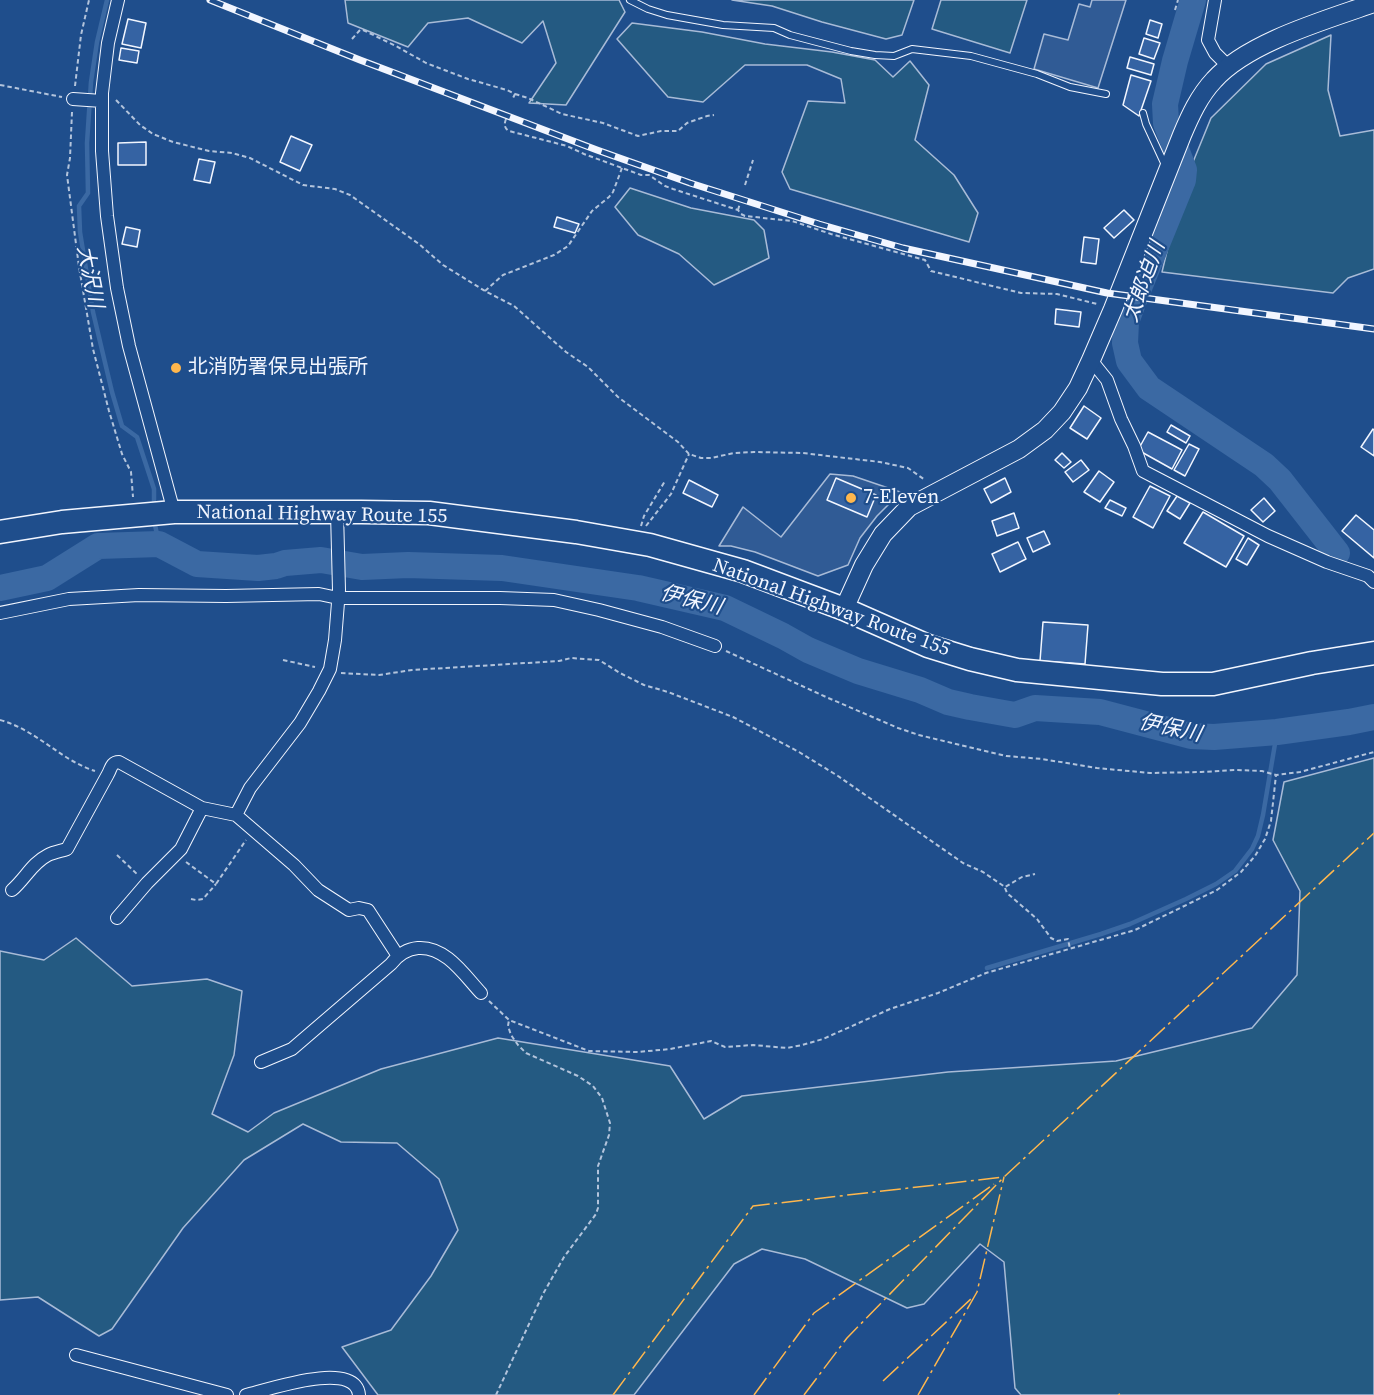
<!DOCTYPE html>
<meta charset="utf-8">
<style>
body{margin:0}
canvas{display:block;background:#1f4e8c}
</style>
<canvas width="1374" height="1395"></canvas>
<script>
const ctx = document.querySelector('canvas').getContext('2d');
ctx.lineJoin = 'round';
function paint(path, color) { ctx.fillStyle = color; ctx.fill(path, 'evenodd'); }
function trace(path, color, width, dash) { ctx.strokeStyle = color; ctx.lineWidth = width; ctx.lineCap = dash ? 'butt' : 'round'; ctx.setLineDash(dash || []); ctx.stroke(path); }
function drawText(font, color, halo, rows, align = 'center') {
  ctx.font = font + ' "Source Serif 4","Noto Sans JP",serif'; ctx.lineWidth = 4.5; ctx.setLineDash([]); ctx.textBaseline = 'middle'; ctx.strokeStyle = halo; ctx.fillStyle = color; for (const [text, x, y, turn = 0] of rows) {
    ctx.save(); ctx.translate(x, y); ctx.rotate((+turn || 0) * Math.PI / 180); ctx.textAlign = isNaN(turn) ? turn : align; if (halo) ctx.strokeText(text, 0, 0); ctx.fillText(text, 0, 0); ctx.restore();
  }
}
const green = new Path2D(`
 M345 0H619L625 12 566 105 529 103 556 63 543 21 522 43 468 18 428 23 408 47 348 23Z
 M732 0H914L902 35 886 39 822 22 772 6Z
 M941 0H1027L1010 53 932 29Z
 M632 23 702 32 765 44 832 52 875 60 893 77 910 61 929 85 915 140 954 175 978 213 969 242 790 189 782 172 808 101 845 103 841 79 807 65H745L703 102 668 97 617 39Z
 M1331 35 1328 90 1340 136 1374 130V269L1348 278 1333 293 1162 272 1182 189 1211 118 1266 64Z
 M630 188 691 208 754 220 764 230 769 258 714 285 679 254 638 235 615 207Z
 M1374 758V1395H1021L1015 1388 1004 1262 980 1244 924 1304 907 1308 805 1259 762 1249 734 1264 634 1395H378L342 1347 391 1330 431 1276 458 1230 439 1179 397 1143 341 1142 303 1124 244 1160 183 1228 112 1329 99 1336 38 1297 0 1300V951L44 960 76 938 132 986 207 979 242 991 234 1055 212 1114 248 1132 274 1113 381 1069 498 1038 670 1066 704 1119 742 1096 948 1072 1116 1061 1252 1028 1297 975 1300 891 1273 840 1284 782Z`);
const parking = new Path2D(`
 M1092 0H1126L1098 88 1034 69 1044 34 1068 40 1079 4 1090 7Z
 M830 474 853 476 903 493 890 503 877 516 860 538 848 565 818 576 755 552 731 546H719L743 507 781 537Z`);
const stream = new Path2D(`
 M107 0 97 42 91 82 87 143 88 193 79 206 80 232 93 312 112 392 122 426 137 437 154 489V508
 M154 520 159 544
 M987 968 1101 934 1130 924 1186 899 1216 884 1235 871 1252 849 1258 836 1263 815 1277 732`);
const river = new Path2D(`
 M1193 0 1175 61 1165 104 1166 123 1184 170 1183 180 1134 300 1126 322 1125 343 1129 361 1149 388 1264 465 1280 480 1337 553
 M0 588 47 578 98 546 159 544 197 564 258 568 276 566 285 563 321 560 362 567 408 565 502 568 638 588 725 608 783 636 808 650 858 671 920 690 948 702 970 707 1015 715 1035 708 1100 712 1191 736 1214 737 1277 732 1349 722 1374 717`);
const building = new Path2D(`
 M128 19 146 23 141 48 122 44Z
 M1150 20 1162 24 1158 38 1146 34Z
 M1144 38 1160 43 1154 59 1139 54Z
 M121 48 139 51 137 63 119 60Z
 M1130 57 1154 64 1151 75 1127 68Z
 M1131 75 1151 81 1139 116 1123 105Z
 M291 136 312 145 300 171 280 162Z
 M146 142V165H118V143Z
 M199 159 215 162 210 183 194 180Z
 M1124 210 1134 220 1114 238 1104 228Z
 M557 217 579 224 575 233 554 227Z
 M126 227 140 230 137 247 122 244Z
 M1084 237 1099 239 1096 264 1081 262Z
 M1056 309 1081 312 1079 327 1055 324Z
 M1084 406 1101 418 1087 439 1070 428Z
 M1171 425 1190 436 1186 443 1167 432Z
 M1373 429 1374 430V456L1361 447Z
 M1148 432 1182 450 1172 469 1138 450Z
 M1189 444 1199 449 1185 476 1174 470Z
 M1062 453 1071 462 1064 468 1055 460Z
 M1081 460 1089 470 1073 482 1065 472Z
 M1099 471 1114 482 1100 502 1084 492Z
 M836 478 876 495 867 517 827 500Z
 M1005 478 1011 492 991 503 984 489Z
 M689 480 718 495 712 507 683 493Z
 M1150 486 1170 496 1153 528 1133 517Z
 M1177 496 1190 503 1180 519 1167 511Z
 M1264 498 1275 511 1263 522 1251 510Z
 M1110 500 1126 508 1122 516 1105 508Z
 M1203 512 1244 536 1226 567 1184 543Z
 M1014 513 1019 528 997 536 992 521Z
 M1356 515 1374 530V558L1342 531Z
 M1044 531 1050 544 1033 552 1027 538Z
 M1248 538 1259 545 1247 565 1236 559Z
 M1018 542 1026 559 1000 572 992 554Z
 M1043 622 1088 625 1085 664 1040 661Z`);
const path = new Path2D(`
 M1175 10 1178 0
 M352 39 360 30H363L396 46 426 63 468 79 507 90 515 94 512 100
 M0 85 62 97
 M75 86 81 35 89 0
 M515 94 528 98 562 114 603 123 638 136 661 131H678L687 123 707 116 714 115
 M116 100 140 125 153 134 173 142 209 151 232 153 250 158 303 185 335 189 350 195 419 244 443 265 485 291 514 306 566 352 588 367 618 397 678 442 689 454 701 458H711L734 453 754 452 803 453 880 462 908 468 925 480
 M72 112 70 158 67 175 79 267 93 349 109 411 122 454 131 472 133 497
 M506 119C504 124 504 128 509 131L567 146 584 154 641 175H649L665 186 673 189 738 210 741 214 745 216 792 221 831 234 925 260 931 271 1021 293 1057 294 1097 304
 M745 185 753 160
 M738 210 740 203
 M485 291 503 275 554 255 568 246 592 211 609 197 613 192 622 168
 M641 526 644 516 665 481
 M646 526 671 494 689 454
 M726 651 826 697 898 728 919 735 1006 756 1042 759 1097 768 1150 773 1201 772 1236 770 1262 771 1276 775 1300 772 1374 752
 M283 660 315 667
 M341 673 379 675 412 670 559 661 571 658 599 660 620 673 644 685 668 692 733 717 799 752 838 776 963 863 983 872 1005 887 1022 877 1035 874
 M0 720C37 730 60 760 95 771
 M117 855 138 875
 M186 862 216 884 246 840
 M1005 888 1007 893 1037 919 1051 938 1057 941 1068 939 1070 949
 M191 899 196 900 203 899 216 884
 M489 1001 509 1020 589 1051 638 1052 670 1049 711 1041 725 1047 753 1045 787 1048 802 1045 823 1039 890 1009 938 993 986 973 1135 930 1217 890 1241 872 1255 856 1265 839 1271 821 1276 775
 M496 1395 543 1294 564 1257 596 1214 598 1208V1166L609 1135 610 1123 602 1098 593 1086 578 1076 526 1053 518 1045 511 1035 508 1026 509 1020`);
const lane = new Path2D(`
 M630 0 648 9 667 15 723 25 774 28 790 35 851 51 875 55 894 56 912 49 971 56 1037 74 1070 87 1106 94
 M1143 113 1146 124 1165 165`);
const street = new Path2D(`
 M118 0 108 43 102 93V151L107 216 117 288 129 346 174 512
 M1215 0 1208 40 1215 53 1228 66
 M73 99 102 101
 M1091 360 1107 380 1121 419 1134 446 1143 471 1268 536 1327 562 1368 576 1374 582
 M0 613 69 599 139 595 226 596 319 594 338 598H500L554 600 599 610 662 627 715 646
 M236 815 250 788 300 723 319 691 330 669 335 640 339 590 337 512
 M12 890C25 879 32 863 48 855 54 852 61 851 67 849L108 774C111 769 111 762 119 762L202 808 236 815 294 865 318 890 349 910 359 908 368 910 398 956
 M117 918 147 883 181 849 202 808
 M261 1062 292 1049 391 964C398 955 406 949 418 948 446 946 465 976 481 993
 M76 1355 227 1395
 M246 1395C267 1390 356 1359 359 1395`);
const secondary = new Path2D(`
 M844 609 864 565 883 534 909 507 1019 449 1045 430 1062 412 1078 388 1091 360 1113 309 1182 135C1190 116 1199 96 1214 80 1248 42 1326 20 1374 3`);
const highway = new Path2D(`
 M0 532 62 522 174 512H361L429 513 576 532 650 545 743 571 844 609 928 646 970 659 1017 670 1162 684H1213L1312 663 1374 653`);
const rail = new Path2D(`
 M210 0 360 60 597 150 690 183 819 224 903 248 1107 293 1374 329`);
const power = new Path2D(`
 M883 1381 973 1297
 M613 1395 753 1206 1004 1177
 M754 1395 814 1313 994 1184
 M804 1395 847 1338 1004 1177 1374 833
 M918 1395 977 1292 1004 1177
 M1118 1395 1120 1394`);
const markers = [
 [176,368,6,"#ffb74d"],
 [851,498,6,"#ffb74d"]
];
const poiNames = [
 ["北消防署保見出張所",188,368],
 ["7-Eleven",863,498]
];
const streetNames = [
 ["National Highway Route 155",322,515,1],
 ["National Highway Route 155",831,608,20]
];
const waterNames = [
 ["大沢川",89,277,79],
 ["太郎迫川",1145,282,-70],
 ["伊保川",691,601,14],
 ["伊保川",1170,729,12]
];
paint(green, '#245a82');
trace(green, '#a8bbd7', 1.5);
paint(parking, '#305b95');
trace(parking, '#a8bbd7', 1.5);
trace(stream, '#3b69a3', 4.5);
trace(river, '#3b69a3', 26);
paint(building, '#3563a3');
trace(building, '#f2f6ff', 1.5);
trace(lane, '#f2f6ff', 8);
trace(street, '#f2f6ff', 14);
trace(secondary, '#f2f6ff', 20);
trace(highway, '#f2f6ff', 25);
trace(path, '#b3c4dc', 2, [4.5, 3]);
trace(lane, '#1f4e8c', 6);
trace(street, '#1f4e8c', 12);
trace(secondary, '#1f4e8c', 18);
trace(highway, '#1f4e8c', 22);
trace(rail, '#f2f6ff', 7);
trace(rail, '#1f4e8c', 4.5, [14]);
trace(power, '#ffb74d', 1.5, [21, 4.5, 3, 4.5]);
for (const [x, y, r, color] of markers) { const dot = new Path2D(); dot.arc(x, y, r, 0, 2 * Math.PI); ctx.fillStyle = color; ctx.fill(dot); trace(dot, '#1f4e8c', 2); }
drawText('20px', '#f2f6ff', '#1f4e8c', poiNames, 'left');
drawText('20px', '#f2f6ff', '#1f4e8c', streetNames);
drawText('italic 21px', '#f2f6ff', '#1f4e8c', waterNames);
</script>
